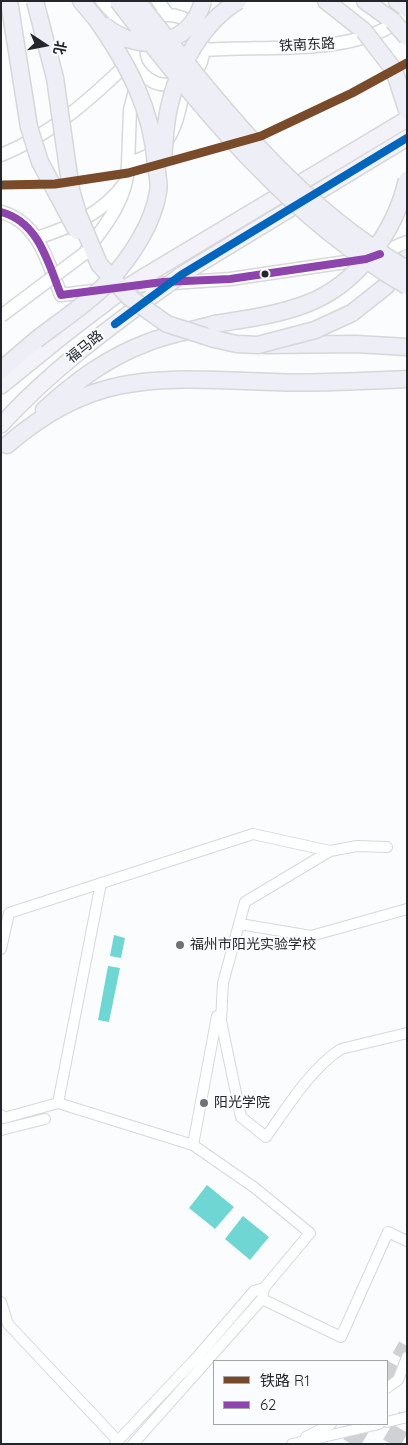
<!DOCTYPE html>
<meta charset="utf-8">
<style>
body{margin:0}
#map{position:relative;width:408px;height:1445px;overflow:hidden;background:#fbfcfe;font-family:Quicksand,"Noto Sans SC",sans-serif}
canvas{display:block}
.frame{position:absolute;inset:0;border:2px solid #23272b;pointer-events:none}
.legend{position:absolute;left:213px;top:1360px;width:175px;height:65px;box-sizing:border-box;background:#fafcff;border:1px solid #a4a7aa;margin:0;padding:6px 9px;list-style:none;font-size:15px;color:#23272b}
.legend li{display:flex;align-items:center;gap:10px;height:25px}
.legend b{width:25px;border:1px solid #a4a7aa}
.north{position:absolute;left:20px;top:20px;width:50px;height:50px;-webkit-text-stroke:4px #fafcff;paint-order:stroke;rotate:101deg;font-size:14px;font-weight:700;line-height:20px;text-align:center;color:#23272b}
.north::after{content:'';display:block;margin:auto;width:18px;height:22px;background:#23272b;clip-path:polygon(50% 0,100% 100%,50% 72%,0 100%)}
</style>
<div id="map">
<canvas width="408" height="1445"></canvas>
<div class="frame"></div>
<ul class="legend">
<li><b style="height:6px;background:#7a4b2a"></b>铁路 R1</li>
<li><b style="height:6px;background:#8e44ad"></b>62</li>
</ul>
<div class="north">北</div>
</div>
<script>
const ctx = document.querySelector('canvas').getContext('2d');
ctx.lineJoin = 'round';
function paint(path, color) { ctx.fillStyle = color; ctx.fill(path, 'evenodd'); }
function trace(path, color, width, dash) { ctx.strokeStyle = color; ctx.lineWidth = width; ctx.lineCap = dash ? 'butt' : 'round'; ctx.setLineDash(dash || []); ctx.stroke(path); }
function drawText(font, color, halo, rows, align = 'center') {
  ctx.font = font + ' Quicksand,"Noto Sans SC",sans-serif'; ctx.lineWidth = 4; ctx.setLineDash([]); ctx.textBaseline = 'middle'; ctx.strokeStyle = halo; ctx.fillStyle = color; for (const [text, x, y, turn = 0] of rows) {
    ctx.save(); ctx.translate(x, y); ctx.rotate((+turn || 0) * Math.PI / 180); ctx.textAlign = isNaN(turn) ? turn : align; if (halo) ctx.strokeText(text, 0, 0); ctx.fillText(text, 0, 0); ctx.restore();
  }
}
const water = new Path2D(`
 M114 935 125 938 121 958 110 956Z
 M108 966 120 968 109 1022 98 1020Z
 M207 1185 234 1207 215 1229 189 1208Z
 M243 1216 269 1237 250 1260 225 1239Z`);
const motorwayTunnel = new Path2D(`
 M387 1381 407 1346
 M351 1444 363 1424
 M391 1444 407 1416`);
const minor = new Path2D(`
 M387 847 357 846 330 851 245 902 223 983 221 1021 241 1117 266 1137C286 1109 311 1068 341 1049L407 1033
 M240 924 311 936 407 909
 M1 949 9 913 253 834 330 851
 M58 1103 101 883
 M1 1115 4 1118 58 1103 193 1145 255 1188 310 1233 264 1288
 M1 1130 45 1119
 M193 1145 217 1016
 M262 1299 341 1337 388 1232 407 1241
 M1 1302 8 1324 118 1441
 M387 1388 398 1380 407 1357
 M387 1422 407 1417
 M306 1437 331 1424
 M115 1444 198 1356 254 1291 264 1288 262 1299 133 1444
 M292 1444 379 1424`);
const tertiary = new Path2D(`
 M102 1 135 38
 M158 1 168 15
 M133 50a35 35 0 1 1 70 0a35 35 0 1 1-70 0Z
 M202 50C252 46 315 52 362 38 378 34 393 25 407 17
 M137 83 130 110 128 164C137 160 148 157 156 151 175 140 183 101 183 81
 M1 155C51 135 94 96 132 59
 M1 212C39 222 48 263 61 295L101 290
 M37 238C73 226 102 214 125 183
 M86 251C106 225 128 198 128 164
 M130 286 230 279 366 259 407 242`);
const primary = new Path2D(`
 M181 275 407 138
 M145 276 407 119
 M1 386 69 331 124 289
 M1 425C49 372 105 331 162 289`);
const trunk = new Path2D(`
 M81 1 97 20
 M326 1 364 31
 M365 1 393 21
 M397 1 407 9
 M352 313 386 286 407 258
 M265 345 356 344 407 347
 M1 370 36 340
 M44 410C76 381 108 357 149 342 170 334 194 330 215 324
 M7 445C98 367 163 379 274 382 319 384 363 381 407 379`);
const tertiaryBridge = new Path2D(`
 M1 316 85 253`);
const primaryBridge = new Path2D(`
 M124 289 145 276
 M162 289 181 275`);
const trunkBridge = new Path2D(`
 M9 1 29 127 40 162 77 231
 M35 1 55 78 71 190 78 214 99 264 129 297 167 324 214 339 237 344 258 345 315 330 352 313
 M118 1C200 108 289 218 407 286
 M137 1C215 99 296 207 407 269
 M393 21 407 37
 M105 26C139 54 190 48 203 1
 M364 31 394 70 407 110
 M163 158C165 141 165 124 169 108 177 68 202 23 238 1
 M215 324C246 319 277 315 306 304 357 285 395 232 407 180
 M36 340C60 321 89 303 109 281 131 257 153 224 158 192 160 184 157 174 156 165 152 109 129 66 97 20`);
const bus1 = new Path2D(`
 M1 212C39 222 48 263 61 295L163 282 230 279 366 259 380 254`);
const bus2 = new Path2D(`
 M115 324 181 275 407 138`);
const rail1 = new Path2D(`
 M1 185 55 184 128 173 261 136 352 93 407 63`);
const markers = [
 [265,274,4.5,"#23272b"],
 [180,945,5,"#6f7275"],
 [204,1103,5,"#6f7275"]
];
const streetNames = [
 ["铁南东路",307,45,-3],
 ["福马路",85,347,-39]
];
const poiNames = [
 ["福州市阳光实验学校",190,945],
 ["阳光学院",214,1103]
];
paint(water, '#6fd6d4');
trace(motorwayTunnel, '#d0d1d4', 18, [18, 9]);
trace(minor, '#d6d8db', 12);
trace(tertiary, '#d6d8db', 15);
trace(primary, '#d6d7d9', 18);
trace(trunk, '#d6d7d9', 19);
trace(minor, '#feffff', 10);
trace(tertiary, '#feffff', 12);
trace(primary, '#f2f2f8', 15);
trace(trunk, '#eeeef6', 16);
trace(tertiaryBridge, '#d6d8db', 15, []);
trace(primaryBridge, '#d6d7d9', 18, []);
trace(trunkBridge, '#d6d7d9', 19, []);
trace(tertiaryBridge, '#feffff', 12);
trace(primaryBridge, '#f2f2f8', 15);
trace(trunkBridge, '#eeeef6', 16);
trace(bus1, '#8e44ad', 8);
trace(bus2, '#0065bd', 8);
trace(rail1, '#7a4b2a', 9);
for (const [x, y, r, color] of markers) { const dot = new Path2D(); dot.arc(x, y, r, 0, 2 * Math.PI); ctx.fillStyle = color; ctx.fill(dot); trace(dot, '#fafcff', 2); }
drawText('14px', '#23272b', '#fafcff', streetNames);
drawText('14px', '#23272b', '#fafcff', poiNames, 'left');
</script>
